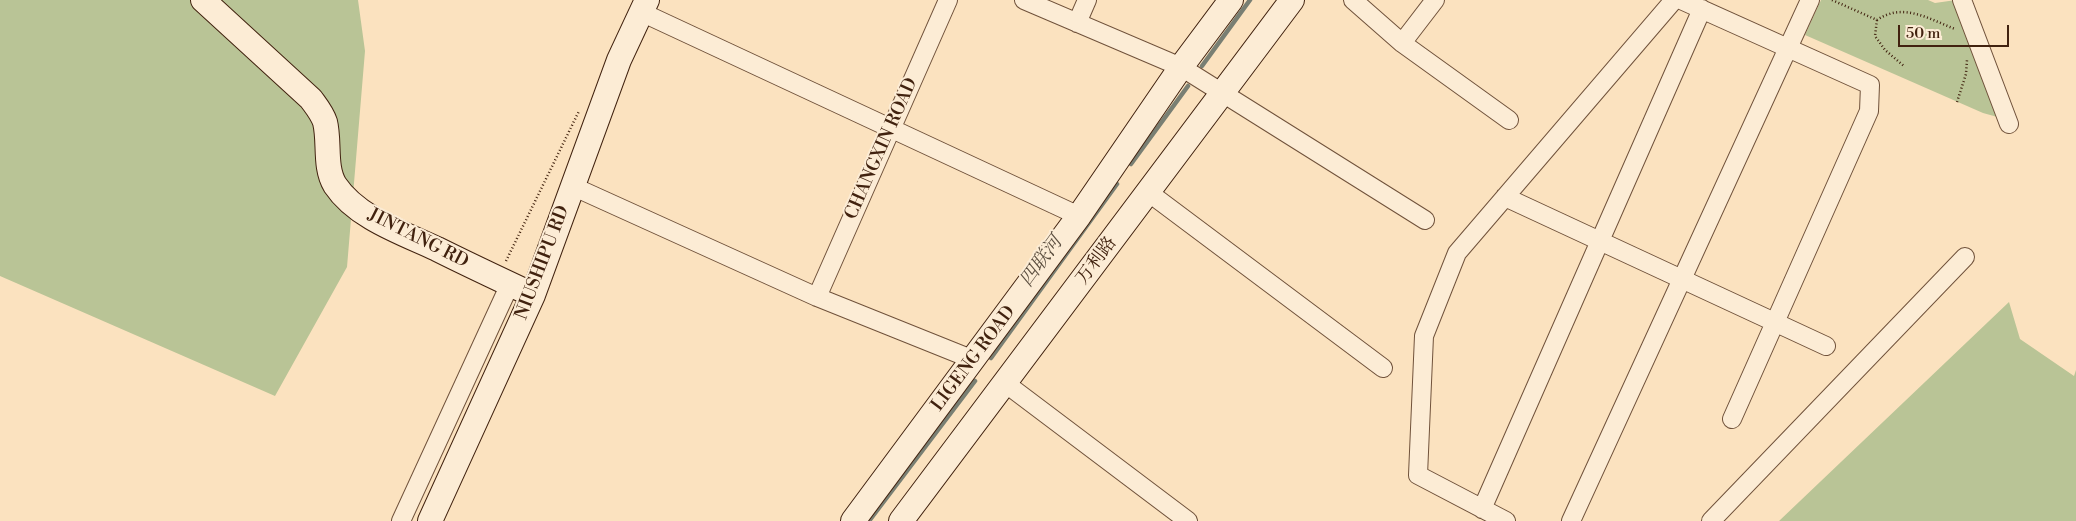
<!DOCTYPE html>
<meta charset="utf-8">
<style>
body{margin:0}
#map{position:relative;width:2076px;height:521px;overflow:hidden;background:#fbe2bf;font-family:"Libre Bodoni",serif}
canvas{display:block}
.scale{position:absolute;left:1898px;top:25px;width:111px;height:22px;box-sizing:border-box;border:2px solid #41220f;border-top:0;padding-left:6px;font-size:15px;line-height:18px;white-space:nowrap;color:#41220f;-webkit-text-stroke:4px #fcecd5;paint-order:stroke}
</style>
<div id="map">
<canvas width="2076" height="521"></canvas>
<div class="scale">50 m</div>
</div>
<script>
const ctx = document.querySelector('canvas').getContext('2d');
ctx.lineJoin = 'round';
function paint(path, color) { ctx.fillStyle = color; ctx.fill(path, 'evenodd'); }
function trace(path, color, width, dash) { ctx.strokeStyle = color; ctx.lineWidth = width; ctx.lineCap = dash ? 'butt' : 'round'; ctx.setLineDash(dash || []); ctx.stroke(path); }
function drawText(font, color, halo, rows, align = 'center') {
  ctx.font = font + ' "Libre Bodoni","Noto Serif SC",serif'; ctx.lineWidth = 4; ctx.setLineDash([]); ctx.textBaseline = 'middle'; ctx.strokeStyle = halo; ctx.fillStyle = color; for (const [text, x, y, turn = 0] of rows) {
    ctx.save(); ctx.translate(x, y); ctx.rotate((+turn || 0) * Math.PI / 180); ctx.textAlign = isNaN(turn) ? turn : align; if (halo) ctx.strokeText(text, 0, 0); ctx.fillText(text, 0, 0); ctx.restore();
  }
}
const green = new Path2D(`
 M0 0H358L365 51 347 267 275 396 0 276Z
 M1821 0H1928L1935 3 1956 0 2001 118 1983 113 1805 35Z
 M2009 302 2020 339 2074 376 2076 370V521H1779Z`);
const stream = new Path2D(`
 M1202 66 1250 0
 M1131 164 1188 86
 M991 358 1117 184
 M869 521 975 381`);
const path = new Path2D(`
 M1832 0 1877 20C1903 2 1929 19 1955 29
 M1877 20 1875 36 1885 50 1904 66
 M1957 102 1966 74 1967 60
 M506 261 579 111`);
const street = new Path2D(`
 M1024 0 1181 67 1425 220
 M1353 0 1402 43 1509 120
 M1681 0 1870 85 1869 111 1732 419
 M1962 0 2009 124
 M641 12 1079 216
 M1077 23 1087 0
 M1402 43 1435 0
 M572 186 817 297 974 360
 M1148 192 1383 368
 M1505 197 1826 346
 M817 297 948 0
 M1005 383 1188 521
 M1482 509 1702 9
 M401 521 510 284
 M1506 521 1418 475 1424 336 1457 253 1674 0
 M1571 521 1810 0
 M1711 521 1965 257`);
const secondary = new Path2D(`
 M203 0 311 99C316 106 322 113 325 122 330 142 324 167 335 185 357 218 403 233 437 249 469 265 501 280 533 295
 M430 521 533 295 619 60 647 0
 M853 521 1079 216 1181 67 1231 0
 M901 521 1292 0`);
const streetNames = [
 ["CHANGXIN ROAD",882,149,-66],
 ["JINTANG RD",418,239,27],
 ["万利路",1097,261,-53],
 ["NIUSHIPU RD",543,263,-69],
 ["LIGENG ROAD",974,359,-53]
];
const waterNames = [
 ["四联河",1042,262,-54]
];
paint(green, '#b9c496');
trace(stream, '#797f73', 4.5);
trace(street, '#70523b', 20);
trace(secondary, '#41220f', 26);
trace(path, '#41220f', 2.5, [1, 2.5]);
trace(street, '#fcecd5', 18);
trace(secondary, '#fcecd5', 24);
drawText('18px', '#41220f', '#fcecd5', streetNames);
drawText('italic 19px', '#5d5041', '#fcecd5', waterNames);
</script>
